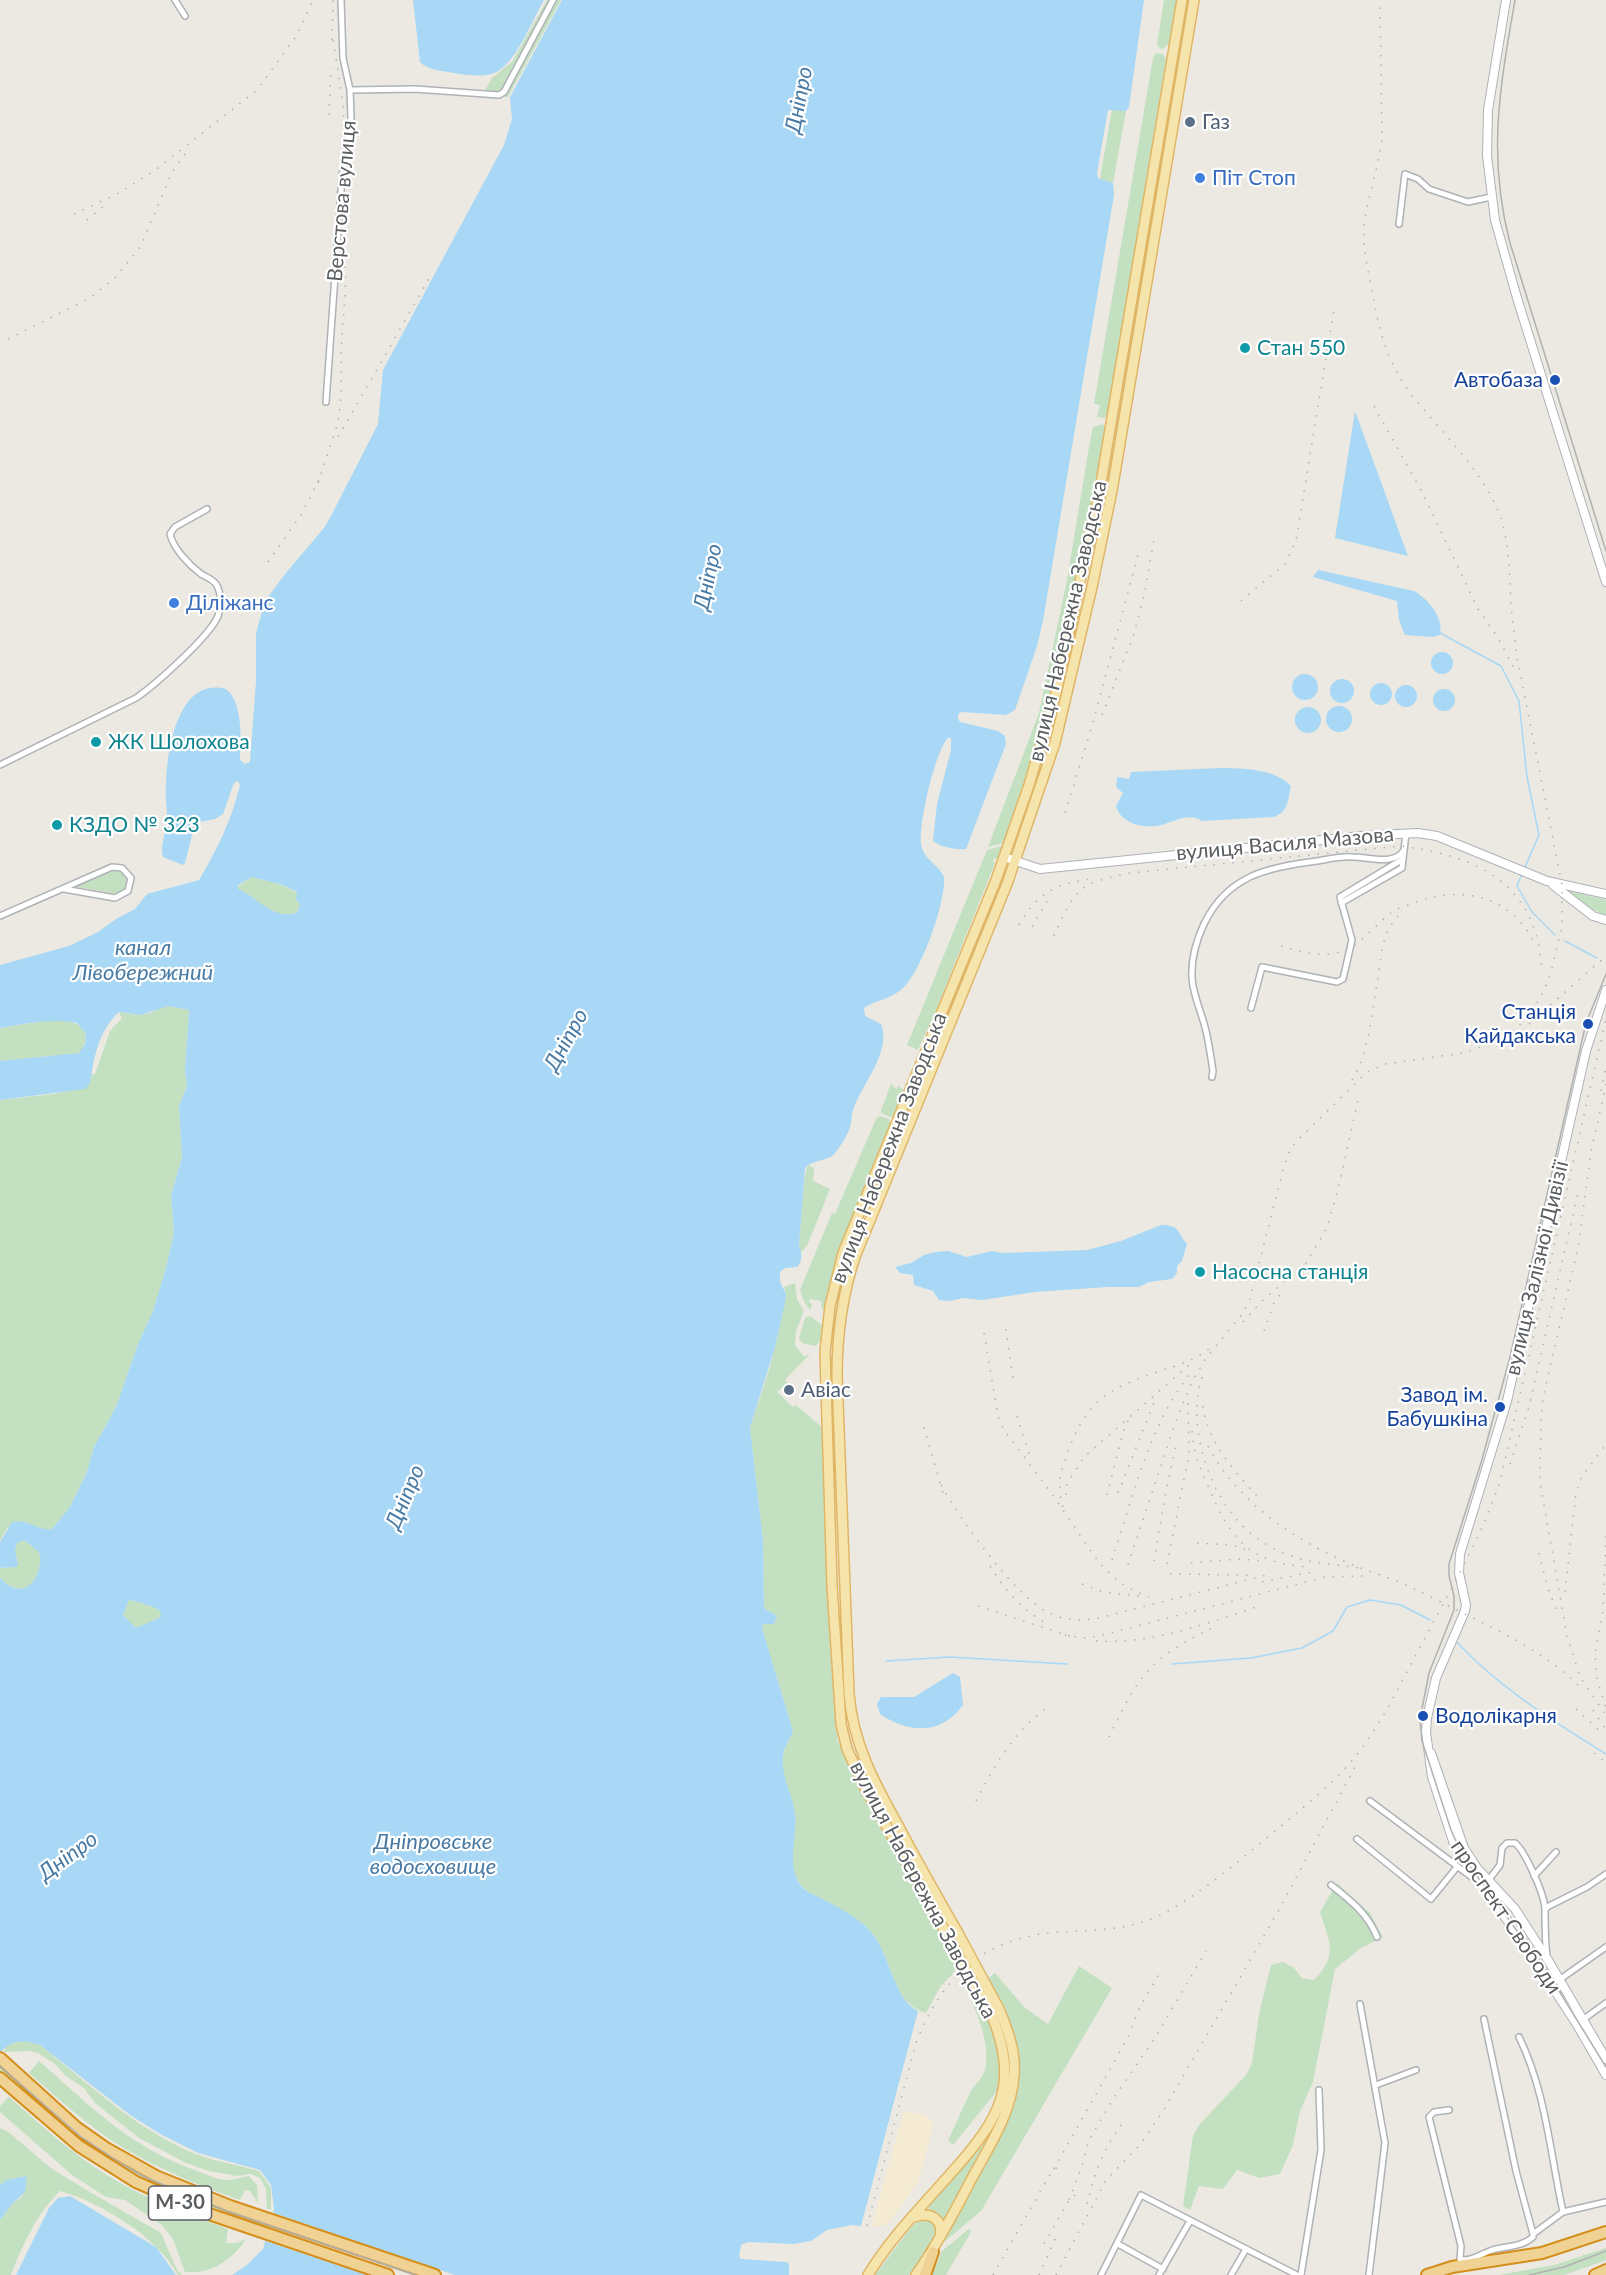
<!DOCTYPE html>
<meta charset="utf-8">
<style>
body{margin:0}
canvas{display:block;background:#ebe9e2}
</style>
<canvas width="1606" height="2275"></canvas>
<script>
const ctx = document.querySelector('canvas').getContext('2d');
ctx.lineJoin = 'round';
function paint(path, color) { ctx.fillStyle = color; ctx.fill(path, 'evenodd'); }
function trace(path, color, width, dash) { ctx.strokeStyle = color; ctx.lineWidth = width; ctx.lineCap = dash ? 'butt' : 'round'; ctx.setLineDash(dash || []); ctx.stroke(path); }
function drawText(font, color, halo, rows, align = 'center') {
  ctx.font = font + ' Lato,sans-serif'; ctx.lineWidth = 4.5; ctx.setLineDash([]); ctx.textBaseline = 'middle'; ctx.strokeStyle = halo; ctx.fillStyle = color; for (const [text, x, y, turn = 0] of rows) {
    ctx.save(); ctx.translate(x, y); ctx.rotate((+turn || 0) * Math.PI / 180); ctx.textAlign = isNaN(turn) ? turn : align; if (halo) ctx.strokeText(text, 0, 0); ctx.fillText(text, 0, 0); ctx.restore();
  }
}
const green = new Path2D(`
 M547 0H551L503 87 498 93 485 90 492 78 512 62Z
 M554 0H561L508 97H504V95Z
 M1164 0H1177L1169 44 1163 49 1159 48 1157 44Z
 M1156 53 1163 54 1166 59 1107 415 1104 418 1097 417 1100 405 1094 404 1153 58Z
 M1112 109 1126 111 1113 183 1100 179Z
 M1103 424 1105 428C1090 516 1074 605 1051 691 1038 743 1020 793 1003 843L988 847 1039 713 1067 580 1090 441 1093 427Z
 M1002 846 997 859 994 858 993 862 995 863 928 1030H927L918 1050 907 1045 987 850Z
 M114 870 122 873 127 881 124 890 118 894 73 886Z
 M252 877 283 885 297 893 300 905 297 913C271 920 259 898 238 889V886Z
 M1566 890 1606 900V916L1584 904Z
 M168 1006 189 1010 185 1071 187 1086 179 1106 182 1158 171 1195 174 1232 166 1268 153 1311 138 1344 116 1407 94 1447 87 1472 70 1507 52 1529 46 1530 24 1522 7 1528 0 1541V1100L55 1094 90 1084 91 1074H95L110 1031 122 1018 119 1012C130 1014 144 1017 154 1011 160 1008 161 1007 168 1006Z
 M51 1020C74 1020 97 1025 80 1053L0 1061V1028Z
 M891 1084 893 1085V1087L897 1089 898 1086 904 1090 893 1116 890 1117 881 1113V1110Z
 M880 1116 889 1119 890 1123C866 1184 837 1245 824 1310L822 1309 821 1301 810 1299 809 1302 812 1304 810 1310 804 1302 800 1290 832 1213 835 1214 876 1119Z
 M808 1165 814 1168 813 1181 830 1189 807 1246 801 1252 799 1245C801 1230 803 1172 808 1165Z
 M795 1283 797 1299 804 1311 796 1331 795 1345 804 1357 811 1353 785 1380 787 1383 777 1392 793 1407 796 1405 824 1429 832 1668 835 1722 838 1741 855 1777 960 1966 940 1987 926 2013C892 2004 893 1960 874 1936 862 1920 843 1910 826 1901 819 1897 811 1894 806 1890 783 1871 797 1839 795 1815 793 1795 781 1777 783 1757 784 1747 790 1740 793 1731L762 1628V1624H774L777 1616 764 1608 763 1540 750 1428 770 1367 785 1303 786 1294 784 1287Z
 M810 1316 822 1325 821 1340 816 1346 802 1343 799 1338 805 1318Z
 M24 1540 39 1552C44 1568 32 1596 12 1587 7 1585 4 1581 0 1578V1568H8L18 1562C15 1555 14 1550 17 1543Z
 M129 1600C138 1602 154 1606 160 1611L162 1617 136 1628 122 1615Z
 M1337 1883 1370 1913 1383 1937 1361 1948 1335 1969 1313 2082 1300 2111 1293 2145 1280 2174 1259 2178 1237 2170 1223 2189 1199 2186 1190 2210 1183 2206 1193 2136 1199 2125 1247 2074 1252 2063 1259 2014 1271 1965 1283 1962 1294 1968 1302 1978 1314 1980C1339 1955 1329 1941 1320 1912Z
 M1079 1966 1112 1988 981 2211 944 2242 1006 2122 1017 2092 1019 2064 1016 2039 989 1978 995 1973 1024 2007 1048 2024Z
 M967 1977 991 2026 1000 2054V2072L997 2091 953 2145 948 2140C956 2125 962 2108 970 2093 974 2085 983 2078 985 2070 992 2042 973 2004 962 1980Z
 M23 2040 40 2045C89 2084 138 2131 196 2154 216 2162 239 2165 259 2171L271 2188V2209H267L266 2189 260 2178 251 2174 237 2176 209 2171 186 2163 139 2138 95 2103 84 2088 66 2076 55 2064 38 2053 29 2051 4 2052 6 2046Z
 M39 2061C91 2107 132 2149 200 2172 208 2175 218 2180 226 2180 234 2180 242 2177 249 2176L257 2185 258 2203 250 2191 245 2190 240 2200C201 2186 163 2171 127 2150 91 2129 60 2100 29 2073Z
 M0 2065 146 2176 214 2205 420 2275H403L225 2214 155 2187 86 2145 40 2108 0 2072Z
 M9 2097C45 2129 80 2161 122 2184 155 2203 192 2216 228 2229L226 2243H237L246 2239C233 2259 211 2275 185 2272L173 2239 162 2225 125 2200 106 2197 72 2175 0 2112V2106Z
 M0 2128 7 2131 52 2169 90 2192 161 2233 177 2270 182 2275H178C158 2237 100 2202 60 2191 36 2215 23 2244 11 2275H0V2220L12 2204 22 2197 26 2176 7 2180 0 2185Z
 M988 2138 944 2221 937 2212 928 2208Z
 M923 2219 935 2222 938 2232 928 2250 909 2275H875L913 2225Z
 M970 2228 971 2232 946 2275H932L942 2251Z
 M1606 2248V2260L1564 2275H1499L1554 2265Z`);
const sand = new Path2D(`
 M904 2111C917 2115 930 2110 933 2127L918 2183 887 2225 871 2227Z`);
const water = new Path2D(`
 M413 0H544C532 20 515 68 491 74 479 77 466 75 454 73 443 71 427 70 420 62Z
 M562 0H1144L1129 107 1126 111 1108 110 1097 173 1098 178 1113 183 1114 195 1043 621 1037 646 1015 710 1006 715 961 712 958 714V719L960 722 998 731 1005 736 1006 744 966 849C957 850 940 847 933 841L937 804 951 750V739L949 737C936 747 916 831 922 848 925 860 939 865 944 877 946 902 921 973 902 989 891 999 876 1000 864 1008L865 1016 881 1024C892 1052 861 1085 853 1110 851 1114 852 1119 851 1123 849 1133 842 1144 836 1152 828 1163 812 1158 805 1169L799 1245C802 1253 803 1261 797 1267L785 1268 780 1272V1282L786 1294 785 1303 775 1347 750 1428 763 1540 764 1608 777 1616 774 1624H763L762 1628 793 1731C790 1740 784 1747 783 1756 781 1777 793 1795 795 1814 798 1839 784 1868 804 1889 810 1894 818 1896 824 1900 842 1909 863 1920 875 1937 890 1958 895 2000 918 2011L861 2226 852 2225 827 2230 811 2241 793 2244 748 2242 741 2245 739 2256 741 2259 786 2262 789 2264V2275H232L247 2265 263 2249 274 2209 271 2185 260 2170 198 2153 162 2135 130 2115 40 2045C24 2040 12 2039 0 2053V1578C4 1581 7 1585 12 1587 32 1596 44 1568 39 1552L24 1540 17 1543 15 1551 18 1565 16 1567 0 1568V1542L12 1522C27 1518 38 1531 52 1529L70 1507 87 1472 94 1447 116 1407 138 1344 153 1311 166 1268 174 1232 171 1195 182 1158 179 1106 187 1086 185 1071 189 1010 168 1006 141 1015 119 1012C98 1032 94 1057 90 1084L85 1089 0 1100V1061L79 1053 85 1044 86 1034 77 1023C51 1018 26 1024 0 1028V965L69 946 98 932 116 919 135 909 147 894 199 880C217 850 232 819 240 785L238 781 234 783 223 814 215 819 195 823 185 863 183 865 163 857C159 844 168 830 167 816 167 807 165 798 166 789 166 756 176 676 226 689 243 702 241 740 240 760L245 764 250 762 256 681V633L265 601 285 574 324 528 331 516 378 424 383 370 504 145 512 119 510 97ZM252 877 283 885 297 892 296 899 300 905 297 913C272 920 259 898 238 889V885ZM129 1600C138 1602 154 1606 160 1611L161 1617 136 1628 123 1615Z
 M1355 411 1408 556 1335 538Z
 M1318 570 1414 591C1428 599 1444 617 1440 635L1433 637 1405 635 1399 620 1397 601 1313 577Z
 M1431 663a11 11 0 1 1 22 0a11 11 0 1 1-22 0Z
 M1292 687a13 13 0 1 1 26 0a13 13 0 1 1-26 0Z
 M1330 691a12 12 0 1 1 24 0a12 12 0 1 1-24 0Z
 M1370 694a11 11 0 1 1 22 0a11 11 0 1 1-22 0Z
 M1395 696a11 11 0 1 1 22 0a11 11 0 1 1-22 0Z
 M1433 700a11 11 0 1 1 22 0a11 11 0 1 1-22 0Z
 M1326 719a13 13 0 1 1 26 0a13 13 0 1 1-26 0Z
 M1295 720a13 13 0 1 1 26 0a13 13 0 1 1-26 0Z
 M1221 768C1243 768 1275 769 1291 786 1288 800 1288 813 1273 817L1202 821C1189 813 1178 820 1165 824 1148 830 1121 825 1116 806L1123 793 1116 787 1117 777 1129 779 1131 772Z
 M1161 1225C1180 1225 1176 1231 1187 1244L1182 1261 1177 1266V1273L1172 1279 1149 1282 1139 1287H1107L1035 1292 982 1300 963 1298 950 1301 939 1300 933 1291 914 1285 913 1275 900 1273 895 1267 911 1263 924 1255 936 1252 948 1251 967 1257 992 1251 1003 1253 1087 1250 1121 1241Z
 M953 1673 960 1677 963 1705C941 1736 908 1733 880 1714L877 1704 881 1697H914Z
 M26 2176C28 2193 23 2194 12 2204 8 2209 4 2215 0 2220V2185L7 2180Z
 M70 2196 156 2247 176 2275H16L49 2208 58 2198Z`);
const pier = new Path2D(`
 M270 2212 455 2275H368L263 2240Z`);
const stream = new Path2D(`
 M1440 633 1501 666 1519 701 1527 777 1539 835 1525 867
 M1521 876 1517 886 1532 912 1555 935
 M1565 941 1597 958
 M1456 1641C1497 1686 1554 1722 1606 1754
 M886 1661 950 1657 1067 1664
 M1172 1664 1251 1658 1302 1648 1333 1631 1347 1607 1370 1600 1401 1605 1430 1620`);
const street = new Path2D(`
 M175 0 185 16
 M350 90 415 89 499 95 504 92 553 0
 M1399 224 1405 174 1418 179 1429 189 1468 202 1491 197
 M326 402 342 177 351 118 350 90 343 58 341 0
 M0 765 136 698C155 685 210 636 218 616 221 606 222 594 216 584 212 579 206 577 201 574 189 565 173 548 170 534L175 527 207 509
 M1341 903 1402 868 1406 833
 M0 916 112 867 122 868 131 878 128 891 115 898 64 889
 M1251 1008 1262 967 1337 982 1343 979 1352 940 1340 897 1403 859
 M1212 1077 1213 1071C1211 1058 1209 1044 1206 1031 1202 1013 1193 996 1192 978 1191 959 1196 941 1204 924 1227 876 1267 867 1317 861 1329 859 1341 856 1353 857 1370 857 1394 866 1404 850
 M1370 1801 1473 1878
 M1357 1839 1431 1899 1457 1867
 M1534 1876 1556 1852
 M1488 1881 1500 1865 1502 1848 1507 1843H1515C1525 1851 1546 1897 1545 1911 1545 1926 1545 1941 1547 1957
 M1331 1885C1350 1900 1368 1914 1377 1937
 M1545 1909 1549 1906 1587 1887 1606 1874
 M1550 1983 1559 1980 1606 1947
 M1360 2004 1385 2143 1369 2275
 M1484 2019 1516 2171 1533 2234
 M1581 2021 1606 2003
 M1519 2037C1546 2092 1550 2153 1563 2212
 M1376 2085 1416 2070
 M1449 2110 1434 2112 1429 2117 1461 2246 1460 2260C1472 2261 1481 2254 1492 2250 1506 2246 1522 2247 1533 2237V2234L1563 2212 1606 2202
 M1118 2244 1163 2269
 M1101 2275 1141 2195 1297 2275
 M1159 2275 1190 2221
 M1231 2275 1246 2249
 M1301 2275 1321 2150 1319 2090`);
const secondary = new Path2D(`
 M1506 0 1488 110 1487 156 1495 220 1517 298 1606 582
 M1004 857 1040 869 1362 836 1418 833 1437 836 1547 881 1606 894
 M1553 885 1593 916 1606 920
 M1606 990 1586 1051 1507 1401 1460 1554 1459 1573 1466 1605 1465 1611 1436 1678 1427 1718 1426 1732 1432 1777 1453 1841 1461 1857 1521 1939 1576 2023 1606 2075
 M1431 1753 1464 1848 1477 1868 1515 1909 1548 1960 1606 2059`);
const primary = new Path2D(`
 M958 1933C938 1898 918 1863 899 1827 875 1784 853 1744 849 1694L837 1376C837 1335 842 1296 855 1257L1007 884 1055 743 1092 587 1112 491 1194 0
 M949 1938 864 1786 847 1749 841 1724 832 1586 825 1352 830 1306 843 1253 996 880 1029 785 1056 693 1100 489 1182 0
 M914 2217C930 2211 944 2219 940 2237
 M868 2275C891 2237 924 2204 953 2171 1001 2117 1020 2084 991 2013
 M916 2275C937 2245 954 2213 971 2180 988 2148 1012 2113 1014 2075 1016 2052 1008 2030 999 2009`);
const highway = new Path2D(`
 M0 2058 76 2127 106 2148 158 2177 230 2206 435 2275
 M0 2078 79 2146 136 2182 209 2214 388 2275
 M925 2275 933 2252
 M1427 2275 1452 2267 1542 2253 1606 2232
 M1595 2275 1606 2270`);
const tram = new Path2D(`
 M1515 0C1500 87 1487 155 1510 243L1606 551
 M1606 974 1586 1023 1510 1357 1481 1463 1449 1564V1576L1454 1596V1610L1429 1673 1420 1719 1422 1741 1451 1830 1463 1857 1548 1973 1606 2067
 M0 2066 80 2136 122 2164 147 2178 227 2211 416 2275
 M1529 2275 1564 2267 1606 2251`);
const rail = new Path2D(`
 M332 40 333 0
 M329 115 331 67
 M74 214 117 194 154 171 257 90 297 35 313 0
 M87 220 106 204
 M8 339 90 298 116 277 141 246 172 172 188 150
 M1374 406 1422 492 1478 609 1498 638 1515 670
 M338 437 430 277
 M318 483 338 423 341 397V352L345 296V263L337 197 344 111 332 32
 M268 562 301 515 321 476
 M1241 601 1285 564 1296 540 1334 310
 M1102 715 1133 637 1144 596 1154 540
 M1065 813 1092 726 1138 555
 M1019 925C1038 893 1054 884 1091 879
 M1032 927 1051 894
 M1054 936C1076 887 1078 884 1130 873L1400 846C1479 856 1537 884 1542 971
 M1281 946C1299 951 1316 957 1335 953 1361 948 1374 924 1395 910 1401 907 1410 905 1416 902 1464 885 1511 896 1535 944
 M1529 1024 1606 956
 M1352 1080C1370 1052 1373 1004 1379 971 1382 949 1383 932 1399 915
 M1606 1084 1591 1152 1578 1248 1544 1393 1541 1417 1540 1482 1567 1636 1580 1677 1606 1715
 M1601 1091 1606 1068
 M1243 1322 1261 1302 1306 1263 1327 1228 1340 1182 1359 1095
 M1006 1329 1013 1379
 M1264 1331 1274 1303 1283 1290
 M984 1333 998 1416 1004 1430C1024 1457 1046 1485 1065 1513 1091 1549 1103 1581 1149 1597
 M1202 1377C1187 1422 1206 1485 1237 1520 1251 1536 1271 1549 1291 1556 1312 1564 1337 1564 1359 1568
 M1203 1406C1207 1441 1235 1472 1258 1497
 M1017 1416 1030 1457
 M924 1427 943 1493
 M1192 1431C1193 1452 1200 1468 1209 1488 1230 1539 1249 1563 1308 1567
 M1208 1446C1238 1504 1300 1544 1358 1567 1368 1571 1379 1574 1389 1578 1413 1587 1436 1600 1459 1611 1503 1633 1547 1653 1582 1689
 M1510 1464 1529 1407 1579 1188
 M941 1485C961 1520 1014 1596 1049 1613 1064 1621 1083 1621 1099 1618L1271 1574
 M1118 1493 1156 1398
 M1066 1495 1067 1484 1084 1457 1189 1365
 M1107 1495 1122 1436 1128 1420
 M1063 1507C1056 1487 1061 1469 1069 1449 1088 1397 1113 1387 1163 1370 1179 1365 1195 1360 1209 1349
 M1606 1536 1603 1611 1595 1653 1597 1679 1606 1708
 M1197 1543 1232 1545 1245 1549
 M1539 1553 1547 1586 1557 1612
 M1112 1560C1133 1498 1149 1424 1191 1373
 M1154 1561 1167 1486 1177 1441
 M1191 1563 1238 1559 1264 1561
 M1167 1564 1189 1454 1188 1399
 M1128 1565 1176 1421 1192 1382 1206 1358 1243 1313 1250 1299 1283 1170 1288 1154 1295 1143 1367 1072 1385 1064 1463 1053 1493 1043 1505 1037 1528 1018 1544 991 1551 972 1562 927V885L1517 657C1515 639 1512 621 1511 603 1509 572 1510 542 1499 513 1481 469 1444 435 1415 399 1386 364 1379 329 1371 286 1367 266 1363 248 1364 227 1367 197 1379 168 1382 138L1380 0
 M990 1566C1004 1589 1022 1610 1046 1623
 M1170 1574 1248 1575
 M1262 1582 1312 1572
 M1082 1584 1103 1592 1139 1596
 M1565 1592 1576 1493 1581 1478 1606 1444
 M978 1606 1072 1637
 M1065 1635 1084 1638 1099 1636 1325 1577 1363 1576
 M1096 1641C1151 1645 1208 1623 1259 1606
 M1576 1709 1602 1733
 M1593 1710 1606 1730
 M1109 1737C1139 1674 1150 1658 1214 1627
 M1594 1753 1606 1763
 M976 1801C993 1767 1014 1732 1045 1709
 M1054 2169 1127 2039 1140 2007 1162 1969
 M1069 2200 1081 2169 1089 2140 1113 2099 1155 2038 1206 1951
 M1087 2204C1095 2172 1102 2151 1122 2124
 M867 2226 916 2043C943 1974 985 1937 1060 1932 1099 1930 1135 1930 1170 1910 1208 1888 1241 1859 1275 1831 1300 1810 1327 1789 1349 1764 1379 1730 1398 1688 1419 1649 1448 1594 1480 1540 1500 1482L1606 1019
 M1044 2244 1069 2200 1076 2194
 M993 2275 1049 2176 1060 2164
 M1039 2275 1057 2235
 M1056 2275 1106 2180 1139 2146 1162 2113 1280 1908 1357 1763`);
const primaryBridge = new Path2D(`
 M958 1933 999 2009
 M949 1938 991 2013`);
const markers = [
 [1190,122,6,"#5c6f8a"],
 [1200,178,6,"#3f7fe0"],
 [1245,348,6,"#0f9aa8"],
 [1555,380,6,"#1a4fb4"],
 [174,603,6,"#3f7fe0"],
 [96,742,6,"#0f9aa8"],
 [57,825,6,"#0f9aa8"],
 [1588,1024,6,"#1a4fb4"],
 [1200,1272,6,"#0f9aa8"],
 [789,1390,6,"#5c6f8a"],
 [1500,1407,6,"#1a4fb4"],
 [1423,1716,6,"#1a4fb4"]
];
const shields = [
 [180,2203,63]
];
const shieldNames = [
 ["М-30",180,2203]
];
const serviceNames = [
 ["Газ",1202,122],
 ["Авіас",801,1390]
];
const shopNames = [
 ["Піт Стоп",1212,178],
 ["Діліжанс",186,603]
];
const streetNames = [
 ["Верстова вулиця",342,201,-85],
 ["вулиця Набережна Заводська",1068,621,-77],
 ["вулиця Василя Мазова",1285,844,-5],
 ["вулиця Набережна Заводська",889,1148,-69],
 ["вулиця Залізної Дивізії",1537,1268,-77],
 ["вулиця Набережна Заводська",923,1890,62],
 ["проспект Свободи",1506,1917,56]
];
const cultureNames = [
 ["Стан 550",1257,348],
 ["ЖК Шолохова",108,742],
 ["КЗДО № 323",69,825],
 ["Насосна станція",1212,1272]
];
const transitNames = [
 ["Автобаза",1543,380],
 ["Станція",1576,1012],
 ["Кайдакська",1576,1036],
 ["Завод ім.",1488,1395],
 ["Бабушкіна",1488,1419],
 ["Водолікарня",1435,1716,"left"]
];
const waterNames = [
 ["Дніпро",799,100,-79],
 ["Дніпро",708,577,-78],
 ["канал",143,948],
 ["Лівобережний",143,973],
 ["Дніпро",566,1040,-61],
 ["Дніпро",405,1497,-67],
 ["Дніпровське",433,1842],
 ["водосховище",433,1867],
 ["Дніпро",68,1856,-36]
];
paint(green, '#c3e0c1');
paint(sand, '#f5ebd3');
paint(water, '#a8d8f5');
paint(pier, '#ebe9e2');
trace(stream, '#a8d8f5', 1.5);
trace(street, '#afb2b6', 8);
trace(secondary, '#aeb2b6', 10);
trace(primary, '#e0b666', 12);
trace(highway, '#d48e19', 14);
trace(street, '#fff', 5);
trace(secondary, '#fff', 8);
trace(primary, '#f5e5ad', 9);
trace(highway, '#f0d394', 10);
trace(tram, '#b0b1b1', 1.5);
trace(rail, '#b0b1b1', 1.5, [1.5, 8]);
trace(primaryBridge, '#e0b666', 12, []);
trace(primaryBridge, '#f5e5ad', 9);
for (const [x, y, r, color] of markers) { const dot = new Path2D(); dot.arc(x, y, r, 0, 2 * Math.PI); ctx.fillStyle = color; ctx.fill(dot); trace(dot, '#fff', 2); }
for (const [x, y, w] of shields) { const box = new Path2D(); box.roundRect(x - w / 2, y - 17, w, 34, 4.5); ctx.fillStyle = '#fff'; ctx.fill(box); trace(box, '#5a5e61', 1.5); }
drawText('bold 20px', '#5a5e61', null, shieldNames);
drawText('21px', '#4e5e75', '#fff', serviceNames, 'left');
drawText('21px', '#366cbe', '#fff', shopNames, 'left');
drawText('21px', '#5a5e61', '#fff', streetNames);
drawText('21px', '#0d838f', '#fff', cultureNames, 'left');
drawText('21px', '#164399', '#fff', transitNames, 'right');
drawText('italic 22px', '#497ba4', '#fff', waterNames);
</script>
